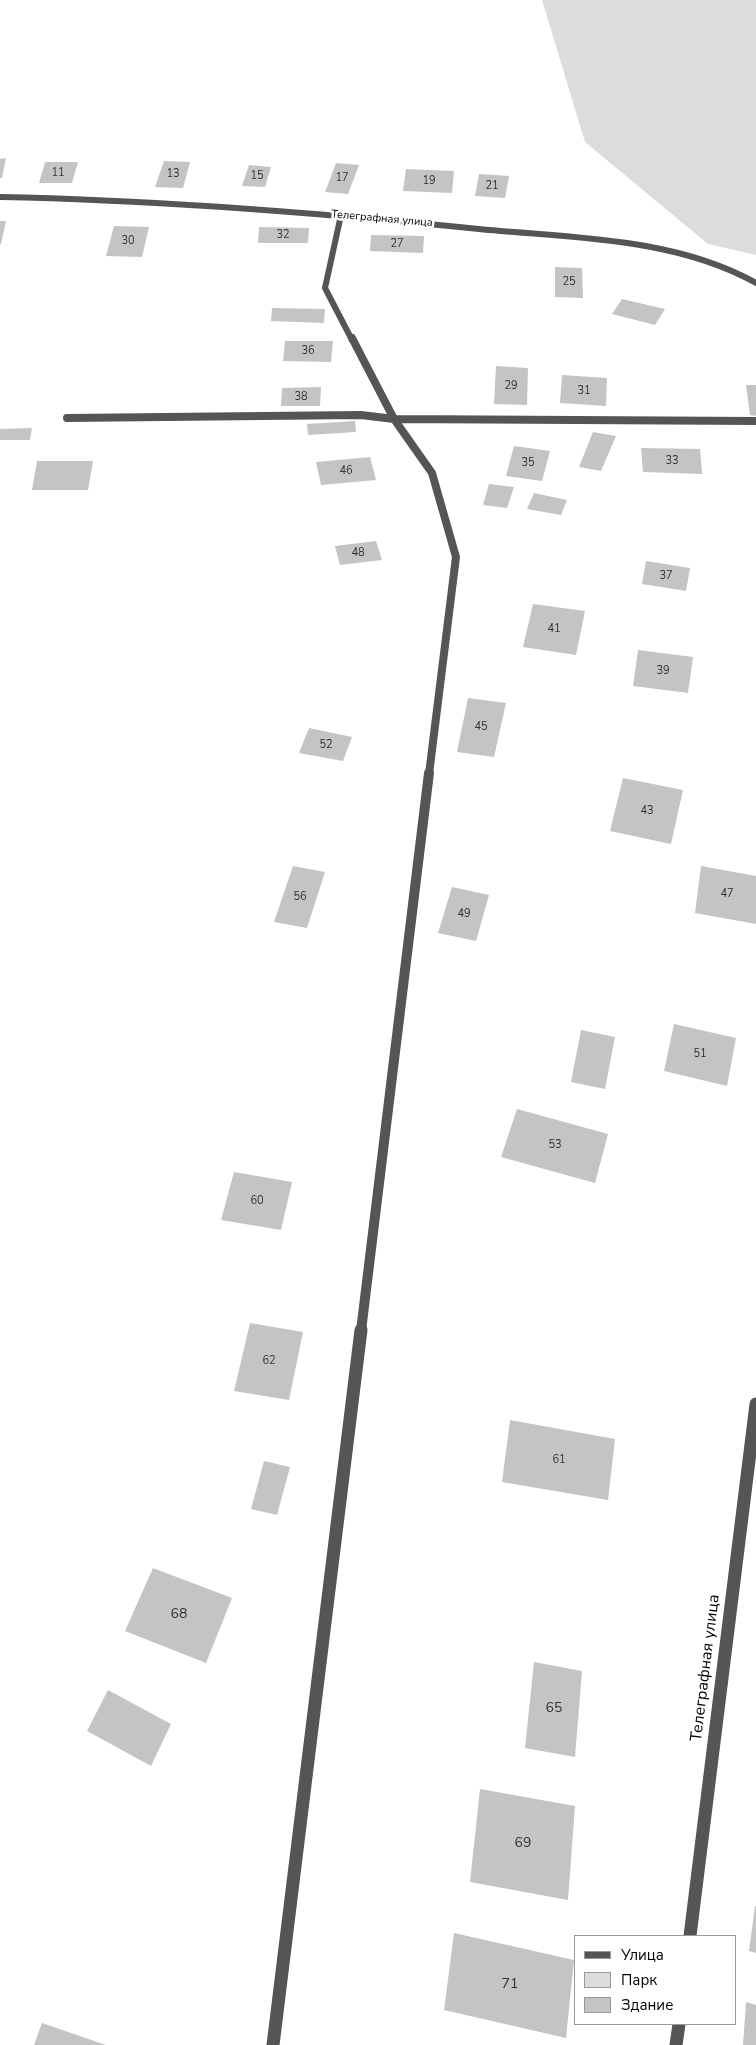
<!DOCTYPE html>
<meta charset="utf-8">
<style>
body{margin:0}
#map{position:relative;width:756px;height:2045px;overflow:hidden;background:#fff;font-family:"Nunito Sans",sans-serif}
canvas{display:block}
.legend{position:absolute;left:574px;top:1935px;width:162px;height:90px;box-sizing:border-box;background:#fff;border:1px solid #999;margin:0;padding:6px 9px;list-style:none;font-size:15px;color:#000}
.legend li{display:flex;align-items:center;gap:10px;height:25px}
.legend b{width:25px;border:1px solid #999}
</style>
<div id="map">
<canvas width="756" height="2045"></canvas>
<ul class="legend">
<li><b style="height:6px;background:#555"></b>Улица</li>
<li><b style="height:14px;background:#dcdcdc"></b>Парк</li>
<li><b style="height:14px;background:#c4c4c4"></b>Здание</li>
</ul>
</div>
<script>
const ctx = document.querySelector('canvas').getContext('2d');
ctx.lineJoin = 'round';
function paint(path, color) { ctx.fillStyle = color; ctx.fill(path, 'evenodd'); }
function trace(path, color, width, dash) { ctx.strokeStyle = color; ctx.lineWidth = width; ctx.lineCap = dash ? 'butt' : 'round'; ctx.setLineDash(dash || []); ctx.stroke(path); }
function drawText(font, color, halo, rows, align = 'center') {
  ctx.font = font + ' "Nunito Sans",sans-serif'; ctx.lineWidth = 5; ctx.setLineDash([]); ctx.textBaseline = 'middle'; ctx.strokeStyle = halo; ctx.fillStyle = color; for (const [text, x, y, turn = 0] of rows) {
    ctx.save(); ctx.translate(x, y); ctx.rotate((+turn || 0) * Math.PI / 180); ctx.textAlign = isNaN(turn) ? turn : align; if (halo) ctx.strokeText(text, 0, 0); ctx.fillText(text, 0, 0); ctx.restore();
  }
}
const green = new Path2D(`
 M542 0H756V255L708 244 585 142Z`);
const building = new Path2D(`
 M6 158 2 178H0V159Z
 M164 161 190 162 183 188 155 187Z
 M45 162H78L72 183H39Z
 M336 163 359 165 348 194 325 192Z
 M249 165 271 167 265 187 242 186Z
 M406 169 454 171 452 193 403 191Z
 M479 174 509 176 505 198 475 196Z
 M0 221H6L1 244H0Z
 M114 226 149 227 142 257 106 256Z
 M259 227 309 228 308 243H258Z
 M371 235 424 236 423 253 370 251Z
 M555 267 582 268 583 298 555 297Z
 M622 299 665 309 655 325 612 314Z
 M272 308 325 309 324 323 271 321Z
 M285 341H333L331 362 283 361Z
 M496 366 528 368 527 405 494 404Z
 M562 375 607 378 606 406 560 403Z
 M746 385H756V416L750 415Z
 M321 387 320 406H281L282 388Z
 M355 421 356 432 308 435 307 424Z
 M32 428 30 440H0V429Z
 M593 432 616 436 601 471 579 467Z
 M514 446 550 451 542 481 506 476Z
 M641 448 700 449 702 474 643 472Z
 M370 457 376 480 321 485 316 462Z
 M37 461H93L88 490H32Z
 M489 484 514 487 507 508 483 505Z
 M534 493 567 500 561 515 527 509Z
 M376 541 382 560 340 565 335 546Z
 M646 561 690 568 686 591 642 584Z
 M533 604 585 611 576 655 523 647Z
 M638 650 693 657 688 693 633 686Z
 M468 698 506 703 494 757 457 752Z
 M309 728 352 737 343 761 299 753Z
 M623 778 683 790 671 844 610 831Z
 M293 866 325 872 307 928 274 922Z
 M701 866 756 876V924L695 913Z
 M452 887 489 895 476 941 438 933Z
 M674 1024 736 1038 727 1086 664 1071Z
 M581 1030 615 1037 605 1089 571 1082Z
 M517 1109 608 1134 595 1183 501 1157Z
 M234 1172 292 1182 281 1230 221 1220Z
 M250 1323 303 1332 289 1400 234 1391Z
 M510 1420 615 1439 608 1500 502 1482Z
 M264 1461 290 1467 277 1515 251 1509Z
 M153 1568 232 1598 206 1663 125 1631Z
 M534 1662 582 1671 575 1757 525 1748Z
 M108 1690 171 1724 151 1766 87 1731Z
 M480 1789 575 1806 568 1900 470 1882Z
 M755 1906H756V1953L749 1951Z
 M454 1933 574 1960 566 2038 444 2010Z
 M746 2002 756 2005V2045H743Z
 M42 2023 106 2045H34Z`);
const laneFar3 = new Path2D(`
 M341 215 325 288 352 340`);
const laneFar2 = new Path2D(`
 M352 338 394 419 432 473 456 557 429 774
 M67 418 361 415 394 419 756 421`);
const laneFar1 = new Path2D(`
 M361 1331 429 773`);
const lane = new Path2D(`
 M273 2045 361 1330`);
const streetFar1 = new Path2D(`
 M0 197C160 200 320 213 479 229 571 238 674 237 756 283`);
const street = new Path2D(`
 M690 1936 756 1404
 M676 2045 679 2024`);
const numberNames = [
 ["11",58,173],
 ["13",173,174],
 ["15",257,176],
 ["17",342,178],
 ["19",429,181],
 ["21",492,186],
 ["32",283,235],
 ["30",128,241],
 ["27",397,244],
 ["25",569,282],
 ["36",308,351],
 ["29",511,386],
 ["31",584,391],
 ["38",301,397],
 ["33",672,461],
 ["35",528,463],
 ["46",346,471],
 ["48",358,553],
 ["37",666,576],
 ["41",554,629],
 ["39",663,671],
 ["45",481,727],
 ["52",326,745],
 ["43",647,811],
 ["47",727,894],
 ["56",300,897],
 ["49",464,914],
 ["51",700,1054],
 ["53",555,1145],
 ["60",257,1201],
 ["62",269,1361],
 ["61",559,1460]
];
const farStreetnames = [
 ["Телеграфная улица",382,219,5]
];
const nearNumbernames = [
 ["68",179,1615],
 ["65",554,1709],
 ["69",523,1844],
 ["71",510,1985]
];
const nearStreetnames = [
 ["Телеграфная улица",706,1668,-83]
];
paint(green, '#dcdcdc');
paint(building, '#c4c4c4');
trace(laneFar3, '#555', 6);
trace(laneFar2, '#555', 8);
trace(laneFar1, '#555', 10);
trace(lane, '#555', 13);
trace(streetFar1, '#555', 6);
trace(street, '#555', 13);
drawText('11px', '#313131', null, numberNames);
drawText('11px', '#000', '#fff', farStreetnames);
drawText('14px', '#313131', null, nearNumbernames);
drawText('16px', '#000', '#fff', nearStreetnames);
</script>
